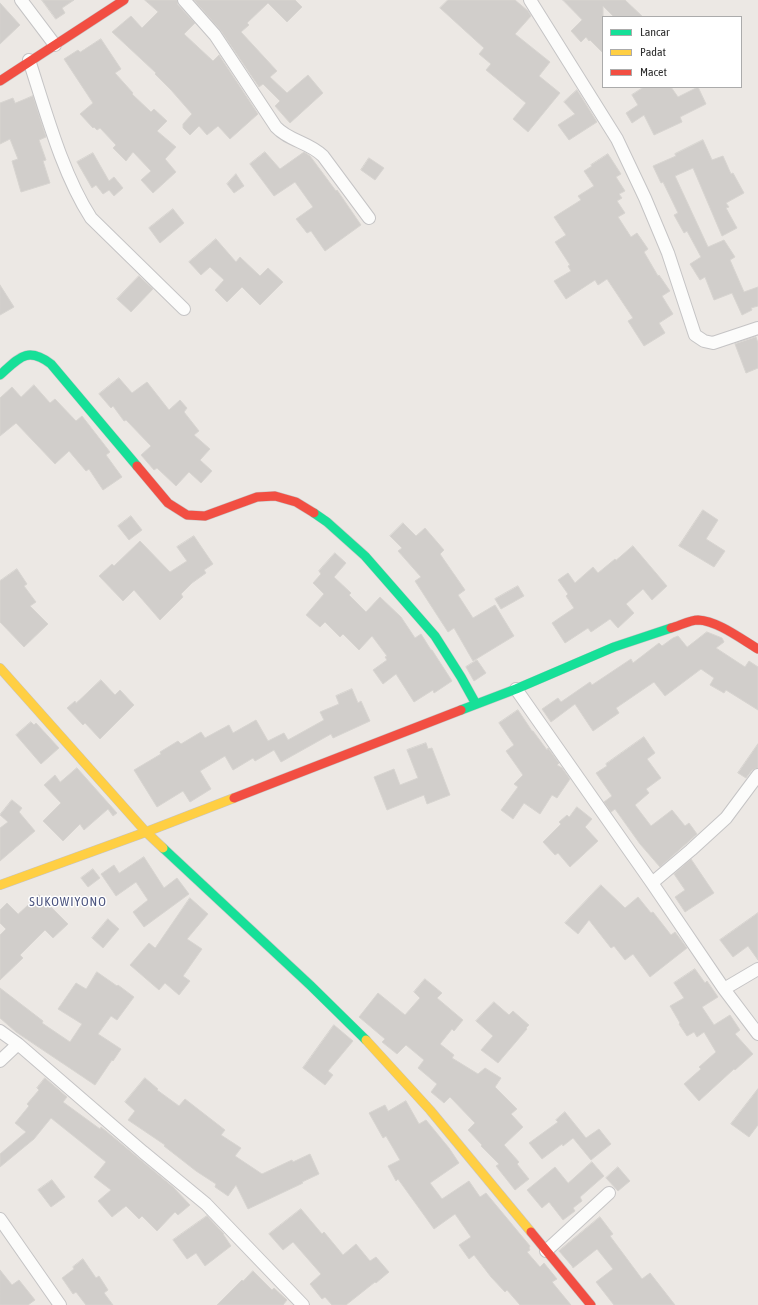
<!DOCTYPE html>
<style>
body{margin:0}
#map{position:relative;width:758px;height:1305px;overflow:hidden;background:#ece8e4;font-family:"Asap Condensed",sans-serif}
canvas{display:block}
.legend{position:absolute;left:602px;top:16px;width:140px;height:72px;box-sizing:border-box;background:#fff;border:1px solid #ababab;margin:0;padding:5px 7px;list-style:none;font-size:12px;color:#2e2e2e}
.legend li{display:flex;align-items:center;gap:8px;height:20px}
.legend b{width:20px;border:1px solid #ababab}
</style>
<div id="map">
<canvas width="758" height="1305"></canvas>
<ul class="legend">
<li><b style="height:5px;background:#16e098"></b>Lancar</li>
<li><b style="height:5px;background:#ffcf43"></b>Padat</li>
<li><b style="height:5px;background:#f24e42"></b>Macet</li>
</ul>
</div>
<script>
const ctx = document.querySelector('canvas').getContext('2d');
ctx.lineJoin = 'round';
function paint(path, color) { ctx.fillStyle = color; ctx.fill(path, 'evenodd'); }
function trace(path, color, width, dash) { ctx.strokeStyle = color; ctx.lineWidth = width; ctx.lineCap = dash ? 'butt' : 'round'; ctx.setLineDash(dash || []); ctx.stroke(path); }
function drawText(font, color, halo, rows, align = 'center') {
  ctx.font = font + ' "Asap Condensed",sans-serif'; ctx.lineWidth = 3; ctx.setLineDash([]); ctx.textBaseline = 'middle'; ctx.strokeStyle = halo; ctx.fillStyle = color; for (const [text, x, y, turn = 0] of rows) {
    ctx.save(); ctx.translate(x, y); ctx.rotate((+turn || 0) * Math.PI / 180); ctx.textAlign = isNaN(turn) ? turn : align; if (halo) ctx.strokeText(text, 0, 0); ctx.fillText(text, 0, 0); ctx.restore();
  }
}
const building = new Path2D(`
 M42 0H74L62 8 65 13 56 19Z
 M145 0H177L178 5 195 23 184 34 213 61 219 55 258 114 230 139 218 126 207 135 199 126 190 135 183 128V124L192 114 171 90 155 74 156 73 112 32 131 16 142 28 158 12Z
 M194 0H295L302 7 287 22 268 3 247 23 249 25 241 32 277 71 270 77 287 93 308 75 323 93 290 123 275 106 280 101 263 84 259 87 221 31Z
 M448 0H515L528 11 531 16 515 34 550 62 539 76 560 93 528 132 513 119 526 103 486 70 491 64 479 54 484 48 440 8Z
 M563 0H625L643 17H614L603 6V53L590 40 589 41 586 37 581 42 571 31 582 20Z
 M0 3 20 25 0 44Z
 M101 39 121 69 115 73 133 93 132 94 151 112 154 109 167 121 157 131 176 147 165 159 176 172 153 193 141 180 151 171 133 152 126 161 113 148 116 145 100 128 97 130 94 127 93 128 80 114 93 103 64 59 78 50 80 52Z
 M644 87H671L678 97 698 87 706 104 680 117 682 122 654 135 644 115 632 123 626 113 638 105 632 95Z
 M577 90 597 122 569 140 558 125 575 114 564 102Z
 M33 96 46 137 39 140 46 160 43 161 50 183 21 192 12 161 18 159 10 139 0 144V103L13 98 15 103Z
 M703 140 712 160 723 156 731 174 733 173 744 193 726 203 729 207 726 208 737 228 722 236 693 168 675 176 708 247 724 240 735 257 730 260 744 292 758 287V306L751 308 752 310 742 315 732 293 714 300 705 277 700 280 690 264 701 257 687 231 684 233 674 215 678 213 663 182 661 183 653 166 676 156 675 154Z
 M265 152 280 169 304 152 310 156 336 191 337 190 361 225 325 251 311 231 307 233 296 219 313 207 295 182 274 196 250 164Z
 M93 153 109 181 114 177 123 188 114 196 109 190 103 194 96 185 92 188 77 162Z
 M608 154 621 174 616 177 625 191 619 194 622 198 617 201 625 213 618 217 631 237 637 233 648 249 644 252 658 276 659 275 670 291 662 296 673 314 659 323 665 333 644 346 628 321 633 318 607 279 598 285 595 280 566 299 554 281 571 271 568 266 570 265 555 242 566 235 554 217 581 200 578 196 594 186 584 171 592 166 591 165Z
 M369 158 384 168 375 180 361 170Z
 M236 174 244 186 234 193 227 184Z
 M173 209 184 223 160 243 149 228Z
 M216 239 236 262 240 257 260 276 268 268 283 282 260 305 242 287 227 302 215 290 224 280 210 267 201 275 189 262Z
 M139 276 153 289 131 312 117 299Z
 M0 285 14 307 0 315Z
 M756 337 758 343V368L746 373 735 344Z
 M119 378 132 393 147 382 169 410 180 400 187 408 184 412 199 431 194 435 210 449 200 460 212 471 201 483 189 472 176 486 157 468 154 470 141 455 151 446 126 420 124 421 113 406 111 408 99 394Z
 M34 385 50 403 55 399 76 421 82 416 110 452 106 455 122 477 103 490 89 469 86 471 69 451 55 464 16 423 0 436V398L12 387 21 397Z
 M703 510 718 520 706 539 725 551 714 567 679 546Z
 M131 516 142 530 129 540 118 526Z
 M403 523 416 536 425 528 444 550 440 554 465 590 458 595 473 618 495 605 514 636 473 661 454 628 448 632 415 581 421 577 398 551 402 548 390 536Z
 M194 536 213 564 204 570 206 573 192 583 181 594 183 597 160 620 134 590 123 601 99 576 112 564 114 566 140 541 170 572 187 561 177 547Z
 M633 546 667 586 652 600 643 589 626 604 634 613 618 628 610 619 591 632 588 628 565 643 552 623 574 608 566 596 568 594 558 580 568 573 575 583 593 567 598 573 615 559 616 560Z
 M335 553 346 563 334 577 351 593 349 595 366 612 380 597 401 617 415 638 421 634 431 650H432L452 681 434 693 433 690 414 702 396 674 383 684 373 670 387 660 385 657 387 656 372 636 359 650 343 634 340 637 325 622 320 627 306 615 324 594 313 583 321 574 319 571Z
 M17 569 27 584 24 586 36 602 30 606 48 624 24 647 0 622V581Z
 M518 586 524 596 501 609 495 599Z
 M707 632 722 638 724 642 716 648 745 667 749 661 758 667V710L726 690 724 693 710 685 714 678 701 669 665 696 654 682 616 708 619 713 593 731 575 704 551 722 542 709 558 698 561 702 590 682 592 685 631 659 633 663 659 643 662 646 673 638 678 636 687 647Z
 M477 660 486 673 474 681 466 667Z
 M101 680 115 695 120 690 134 705 100 739 85 723 83 725 67 708 75 701 76 703Z
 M352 689 358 703 361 701 370 721 333 738 331 734 281 762 274 750 255 761 253 758 233 770 225 756 200 771 211 789 190 802 183 791 157 807 134 770 161 754 160 752 178 741 181 744 201 732 205 738 229 725 233 733 256 720 268 741 284 733 288 740 324 720 320 712 339 704 336 696Z
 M518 710 532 731H533L547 750 548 748 559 763 557 765 562 768 570 779 557 798 552 795 540 814 524 803 513 819 501 810 518 787 514 784 523 775 506 751 514 745 499 723Z
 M31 722 34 725 36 723 59 748 41 764 16 735Z
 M644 737 655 753 647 759 661 778 646 789 649 793 635 805 651 826 672 810 685 826 689 823 697 834 660 867 640 844 615 809 611 812 604 802 612 796 596 773 607 766 606 764Z
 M426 743 428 749 432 748 450 795 427 804 424 795 387 810 374 777 394 769 400 785 418 778 407 750Z
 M758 744V768L752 770 746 778 738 773Z
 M77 768 117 813 113 816 108 809 84 830 80 824 63 841 43 821 61 803 44 785 55 775 60 782Z
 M12 800 22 808 19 812 35 831 0 861V828L8 822 0 815Z
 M577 807 592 819 585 827 598 841 570 867 558 853 555 855 543 842 561 824 559 822 567 815 569 817Z
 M144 857 164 888 177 878 189 894 144 927 133 912 148 900 136 882 116 896 101 874 114 865 119 873Z
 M691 859 714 893 685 912 675 897 685 890 674 874Z
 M93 869 100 878 88 887 81 878Z
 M601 885 625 908 638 897 651 913 653 912 671 935 675 932 687 948 650 977 633 954 625 960 614 946 611 948 589 920 578 934 565 923Z
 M39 895 68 924 53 938 45 930 20 955 23 958 0 980V935L6 929 0 923V910L7 903 18 914Z
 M190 898 208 914 187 939 202 949 183 976 190 981 179 995 165 983 159 990 130 965 149 943 155 948Z
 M758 913V960L748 946 733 957 720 940Z
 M108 919 119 929 103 948 92 938Z
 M695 969 705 983 707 981 718 997 702 1007 714 1025 730 1015 740 1030 735 1034 753 1054 735 1070 734 1069 699 1101 684 1084 701 1069 699 1067 716 1052 704 1032 697 1037 694 1032 687 1036 679 1024 680 1023 670 1006 684 998 674 983Z
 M97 972 117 986 118 985 134 997 117 1020 111 1016 98 1034 121 1049 113 1061 112 1060 95 1085 16 1032 0 1018V988L43 1021 42 1023 70 1042 82 1024 58 1009 76 983 86 989Z
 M425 979 442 993 437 998 463 1020 454 1031 452 1029 440 1044 454 1055 452 1058 478 1074 485 1068 501 1078 495 1087 517 1109 511 1114 523 1127 504 1145 519 1162 517 1164 529 1179 515 1190 496 1166 499 1164 481 1146 482 1145 468 1130 475 1123 450 1097 444 1103 431 1092 437 1084 418 1068 424 1060 406 1045 397 1054 382 1042 385 1039 359 1017 378 993 405 1015 420 998 414 992Z
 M494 1002 509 1015 513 1011 529 1025 526 1028 527 1029 498 1063 481 1050 493 1036 476 1021Z
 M334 1025 353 1041 328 1071 333 1075 325 1085 303 1068Z
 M45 1078 67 1097 63 1102 100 1129 101 1127 118 1141 173 1187 190 1205 178 1215 175 1212 157 1231 142 1216 139 1219 126 1206 112 1217 98 1201 111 1190 94 1177 106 1162 51 1118 34 1139 0 1167V1154L26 1132 15 1123 29 1106 27 1104 39 1090 37 1088Z
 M145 1078 158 1089 157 1090 179 1106 185 1099 225 1130 221 1135 241 1148 235 1156 262 1174 292 1160 293 1162 310 1154 319 1174 302 1182 303 1183 248 1209 236 1185 228 1196 215 1187 216 1184 196 1171 164 1146 165 1145 128 1120 135 1111 125 1102Z
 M758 1089V1125L749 1137 731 1124Z
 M406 1101 419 1124 426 1120 449 1148 459 1163 430 1183 442 1199 469 1181 480 1197 486 1193 530 1246 529 1248 530 1250 527 1252 540 1267 544 1263 557 1279 552 1282 571 1305H520L507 1290 505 1292 491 1277 474 1255 469 1259 459 1245 471 1237 455 1214 434 1229 398 1179 396 1181 388 1166 400 1160 386 1136 383 1138 369 1113 385 1105 388 1111Z
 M565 1112 586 1138 599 1129 611 1144 591 1160 573 1138 563 1146 562 1144 542 1159 529 1143 558 1122 556 1120Z
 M592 1162 604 1176 580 1197 582 1201 573 1208 575 1211 563 1220 549 1202 542 1208 527 1190 555 1167 568 1183Z
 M618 1167 630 1181 618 1191 606 1178Z
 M52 1180 65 1197 51 1207 38 1190Z
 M301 1209 322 1234 324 1232 343 1255 356 1244 370 1261 376 1257 389 1272 376 1283 375 1282 346 1305H332L325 1297 322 1299 310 1284 321 1274 293 1242 283 1250 269 1234Z
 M207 1216 224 1234H223L231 1246 205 1266 196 1253 187 1259 173 1240Z
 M600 1217 613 1234 610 1236 642 1279 650 1273 675 1305H614L596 1282 613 1269 597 1249 573 1268 572 1266 559 1251Z
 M83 1259 96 1278 99 1276 108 1290 104 1293 113 1305H86L76 1292 73 1294 62 1278 74 1269 73 1267Z
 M0 1270 12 1285 19 1280 35 1300 28 1305H0Z
 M253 1271 272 1290 274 1288 287 1300 283 1305H217L242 1280 243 1281Z`);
const street = new Path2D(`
 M21 0 55 45
 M184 0 215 35 276 127C289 141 309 142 323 156L369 218
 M530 0 617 139 645 198 668 253 695 335 704 341 713 343 758 328
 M29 60C46 112 62 173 91 218L184 309
 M516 689 652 883 724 989 758 1034
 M652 883 691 850 726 818 758 775
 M724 989 758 969
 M0 1031 18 1044 143 1152 206 1204 303 1305
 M0 1061 18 1044
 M0 1219 60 1305
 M546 1251 609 1193`);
const fast = new Path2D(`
 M0 375C19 358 27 346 51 364L137 466
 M314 513 327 522 365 556 435 636 461 677 476 704
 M461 710 516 689 614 647 671 628
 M163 848 310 985 366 1040`);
const slow = new Path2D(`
 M0 668 146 832 163 848
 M0 885 146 832 234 798
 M366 1040 430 1110 531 1232`);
const jam = new Path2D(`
 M0 81 124 0
 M137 466 168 503 187 515 205 516 257 497 275 496 296 502 314 513
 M671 628C679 626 690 620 698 620 718 621 741 639 758 649
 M234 798 461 710
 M531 1232 591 1305`);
const quarterNames = [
 ["SUKOWIYONO",68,902]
];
paint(building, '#d1cecb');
trace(building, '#d7d4d0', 1);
trace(street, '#c5c4c5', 14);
trace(fast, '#c5c4c5', 10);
trace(slow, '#c5c4c5', 10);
trace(jam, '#c5c4c5', 10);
trace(street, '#fcfcfb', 12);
trace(fast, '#16e098', 9);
trace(slow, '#ffcf43', 9);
trace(jam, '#f24e42', 9);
ctx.letterSpacing = '1px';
drawText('13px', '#4d5680', '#fff', quarterNames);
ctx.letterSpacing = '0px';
</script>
